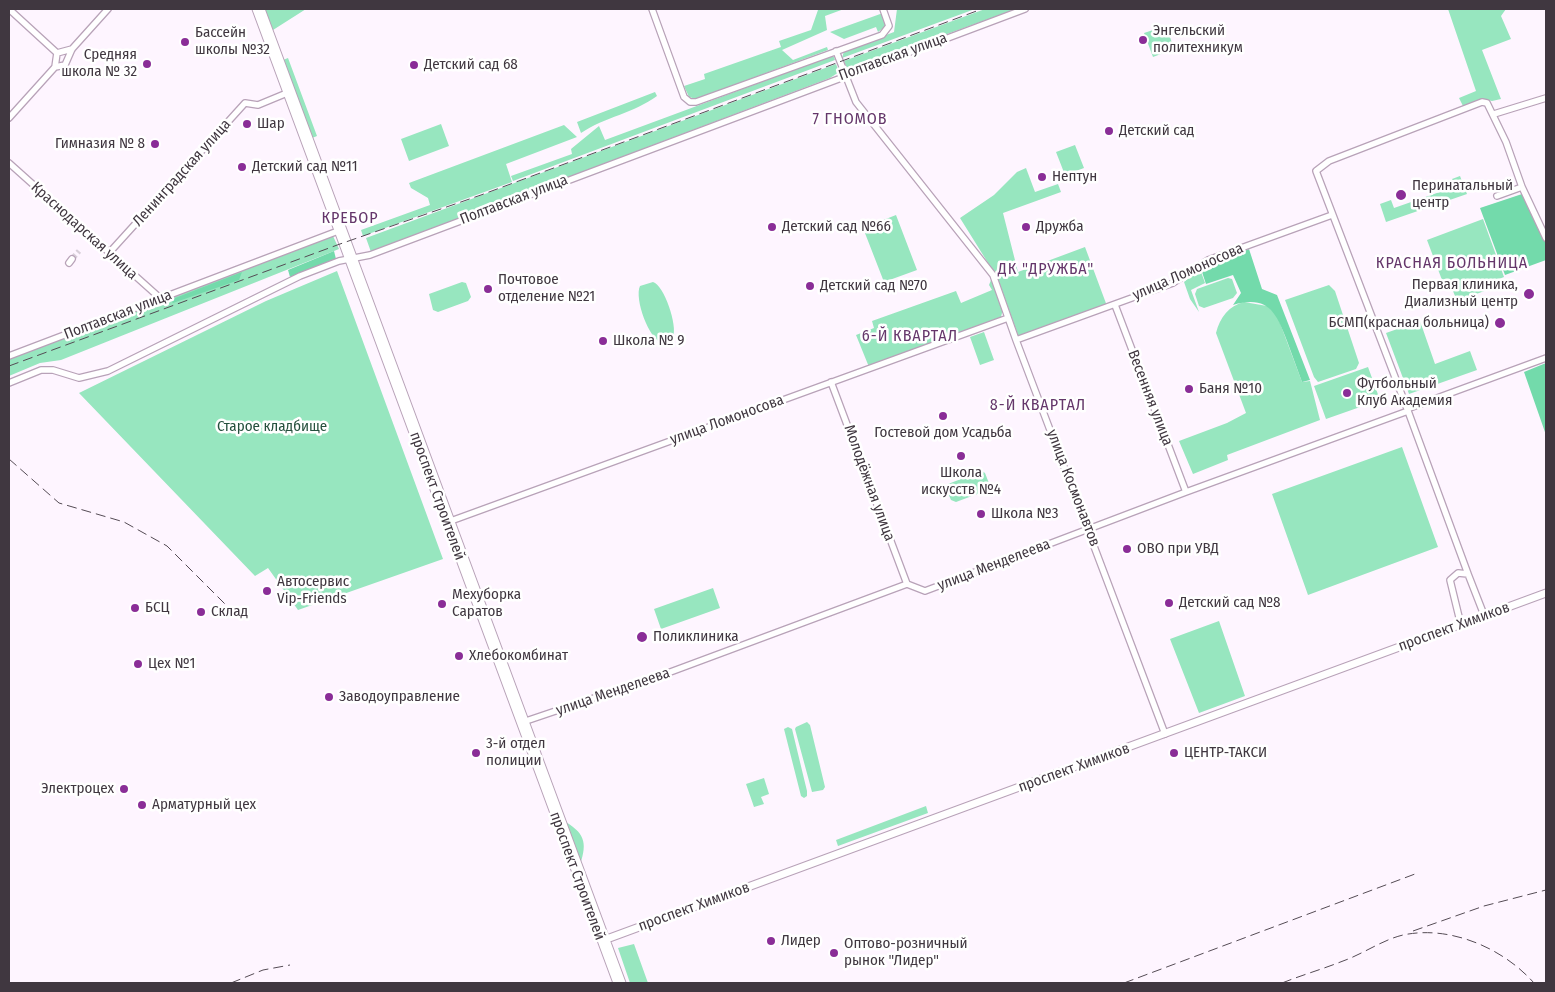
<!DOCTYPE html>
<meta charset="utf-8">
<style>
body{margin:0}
#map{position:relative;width:1555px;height:992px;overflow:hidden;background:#fef5ff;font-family:"Fira Sans Condensed",sans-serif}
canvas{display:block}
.frame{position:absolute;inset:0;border:10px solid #403740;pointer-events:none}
</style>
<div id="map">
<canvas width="1555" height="992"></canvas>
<div class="frame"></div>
</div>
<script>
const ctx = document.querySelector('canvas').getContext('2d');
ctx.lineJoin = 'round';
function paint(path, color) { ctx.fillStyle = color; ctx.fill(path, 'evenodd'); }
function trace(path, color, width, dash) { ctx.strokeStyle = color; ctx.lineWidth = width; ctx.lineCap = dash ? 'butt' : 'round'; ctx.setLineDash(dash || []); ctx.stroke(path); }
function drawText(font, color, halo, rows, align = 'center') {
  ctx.font = font + ' "Fira Sans Condensed",sans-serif'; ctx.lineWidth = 5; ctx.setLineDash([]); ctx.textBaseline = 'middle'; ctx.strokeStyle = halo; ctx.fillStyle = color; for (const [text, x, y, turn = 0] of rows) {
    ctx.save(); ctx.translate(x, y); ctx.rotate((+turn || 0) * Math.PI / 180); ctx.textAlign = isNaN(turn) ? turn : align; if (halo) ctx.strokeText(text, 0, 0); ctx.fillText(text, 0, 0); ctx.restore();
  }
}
const green = new Path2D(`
 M265 9H306L273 30Z
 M822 9H844L825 16 827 30 782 50 793 60 827 47 828 50 696 99 689 97 684 86 705 79 704 74 781 47 779 41 811 30 818 10Z
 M897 9H975L842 58 844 51 894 32Z
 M985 9H1016L851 69H847L844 61Z
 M1448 9H1506L1501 16 1511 39 1482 50 1501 99 1492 101 1482 99 1463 106 1459 98 1476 91Z
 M883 13 886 26 878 32 876 27 844 39 830 32Z
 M1162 27 1165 36 1169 34 1174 49 1153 57 1144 33Z
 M829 57H834L835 60 513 181 511 176 572 154 571 149 599 126 605 140Z
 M288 58 317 136 312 138 283 60Z
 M836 64 839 72 830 78 371 252 366 238Z
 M655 92 657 96C634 113 605 117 581 133L577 122Z
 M441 124 449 146 409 161 401 139Z
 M564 125 577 137 506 164 512 182 363 236 361 230 430 205 428 198 411 188 409 183Z
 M1075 145 1084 168 1065 175 1056 152Z
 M1026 168 1035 192 1058 184 1061 192 1003 213 1018 272 1085 247 1107 306 1019 338 998 279 960 218 994 195 1017 172Z
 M1460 176 1467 194 1386 222 1380 204 1391 200 1394 208 1454 187 1452 179Z
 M896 215 917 270 884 282 863 228Z
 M1483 219 1504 277 1499 279 1501 285 1457 301 1451 286 1445 288 1427 240Z
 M333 236 339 249 61 360 40 363 9 376V358Z
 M1200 269 1205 283 1191 290 1199 312 1190 299 1184 282Z
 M337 271 443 559 298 610 268 568 255 576 79 393 266 301Z
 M1228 278 1232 279 1237 293 1233 298 1204 308 1199 306 1195 294 1197 289Z
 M991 280 1003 309 1001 317 994 322 869 367 856 335 874 328 872 321 956 291 961 303 992 290 989 285Z
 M462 282 466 283 471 297 468 301 438 312 433 310 429 294Z
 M653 282C664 285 678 326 673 337L663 343C649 341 634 298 640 286Z
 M1329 285 1335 291 1359 363 1356 369 1318 382 1314 377 1285 300Z
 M1244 302 1267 306 1277 315 1302 382 1310 381 1320 420 1227 455 1228 460 1193 474 1179 441 1227 423 1246 413 1216 333C1220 317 1229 306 1244 302Z
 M1420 321 1435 364 1470 351 1477 370 1409 394 1386 333Z
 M984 332 994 360 980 365 970 337Z
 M1368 367 1380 400 1326 419 1314 386Z
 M1402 447 1438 547 1308 595 1272 494Z
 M982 471 985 473 990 486 988 490 956 502 951 500 947 491 948 484Z
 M713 588 720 608 661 629 654 609Z
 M1219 621 1245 696 1199 713 1170 639Z
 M807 722 810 725 825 787 823 790 812 792 795 729 796 727Z
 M788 727 792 729 807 791V796L804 798 801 796 784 729Z
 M764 778 769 794 761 797 764 804 754 807 746 784Z
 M926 806 928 813 838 846 836 840Z
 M563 820C584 833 588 841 580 865Z
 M634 944 648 983H630L618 948Z`);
const forest = new Path2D(`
 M1522 194 1546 241V260L1505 275 1480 208Z
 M1249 249 1262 289 1277 295 1310 380 1302 382C1297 368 1292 355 1287 341 1276 312 1268 295 1233 305L1241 293 1233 275 1206 284 1201 269Z
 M334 251 336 259 290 277 288 270Z
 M242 272 239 280 173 303 170 300Z
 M1546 363V435L1524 372Z`);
const minorTunnel = new Path2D(`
 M72 259 79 251`);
const minor = new Path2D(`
 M9 9 57 53
 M652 9 684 97 690 102H696L882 35 889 26 883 9
 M836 51 856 102 993 275 1016 340 1165 734
 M55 67 57 53 72 49
 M1494 114 1546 98
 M9 118 55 67 65 65 72 49 108 9
 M9 163 160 298
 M1522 187 1546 238
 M109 253 245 103 258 105 287 93
 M69 263 72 259
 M1115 305 1186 492
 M1016 340 1173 283 1208 260 1332 215
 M9 356 338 231
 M831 382 907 584
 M9 383 41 370H53L79 378 108 371 300 276 339 261 370 255 1025 9
 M1407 409 1546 358
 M448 522 1008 318
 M1468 574 1408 411 1316 171 1329 161 1482 102 1487 103 1506 142 1522 187 1497 196
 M1458 626 1459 617 1450 580 1458 573 1468 574 1484 615
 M523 722 665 674 907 584 925 591 1186 492 1408 411`);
const major = new Path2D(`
 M256 9 617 983
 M261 9 622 983
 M604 940 1546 593`);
const rail = new Path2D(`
 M9 366 340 244 481 195 982 9
 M9 459 59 503 124 522 167 546 240 619
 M1413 931 1484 906 1546 890
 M231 983 263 970 290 965
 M1124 983 1415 874
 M1282 983C1302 975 1323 969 1343 961 1363 954 1382 940 1403 935 1450 925 1503 948 1534 983`);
const markers = [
 [1143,40,5,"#8a2d97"],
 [185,42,5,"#8a2d97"],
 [147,64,5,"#8a2d97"],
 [414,65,5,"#8a2d97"],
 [247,124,5,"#8a2d97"],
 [1109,131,5,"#8a2d97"],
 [155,144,5,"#8a2d97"],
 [242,167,5,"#8a2d97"],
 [1042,177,5,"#8a2d97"],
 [1401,195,6,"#8a2d97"],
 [772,227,5,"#8a2d97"],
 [1026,227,5,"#8a2d97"],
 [810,286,5,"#8a2d97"],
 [488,289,5,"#8a2d97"],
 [1529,294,6,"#8a2d97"],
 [1500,323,6,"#8a2d97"],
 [603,341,5,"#8a2d97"],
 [1189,389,5,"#8a2d97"],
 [1347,393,5,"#8a2d97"],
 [943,416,5,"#8a2d97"],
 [961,456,5,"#8a2d97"],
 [981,514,5,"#8a2d97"],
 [1127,549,5,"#8a2d97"],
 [267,591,5,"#8a2d97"],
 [1169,603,5,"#8a2d97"],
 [442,604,5,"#8a2d97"],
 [135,608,5,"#8a2d97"],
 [201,612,5,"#8a2d97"],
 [642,637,6,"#8a2d97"],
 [459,656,5,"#8a2d97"],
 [138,664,5,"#8a2d97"],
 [329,697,5,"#8a2d97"],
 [476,753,5,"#8a2d97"],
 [1174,753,5,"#8a2d97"],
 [124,789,5,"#8a2d97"],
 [142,805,5,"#8a2d97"],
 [771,941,5,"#8a2d97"],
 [834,953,5,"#8a2d97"]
];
const poiNames = [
 ["Энгельский",1153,31],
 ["политехникум",1153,48],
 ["Бассейн",195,33],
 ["школы №32",195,50],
 ["Средняя",137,55,"right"],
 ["школа № 32",137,72,"right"],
 ["Детский сад 68",424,65],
 ["Шар",257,124],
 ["Детский сад",1119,131],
 ["Гимназия № 8",145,144,"right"],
 ["Детский сад №11",252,167],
 ["Нептун",1052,177],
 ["Перинатальный",1412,186],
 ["центр",1412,203],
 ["Детский сад №66",782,227],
 ["Дружба",1036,227],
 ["Почтовое",498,280],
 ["отделение №21",498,297],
 ["Первая клиника,",1518,285,"right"],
 ["Диализный центр",1518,302,"right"],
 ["Детский сад №70",820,286],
 ["БСМП(красная больница)",1489,323,"right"],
 ["Школа № 9",613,341],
 ["Футбольный",1357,384],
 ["Клуб Академия",1357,401],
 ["Баня №10",1199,389],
 ["Гостевой дом Усадьба",943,433,"center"],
 ["Школа",961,473,"center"],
 ["искусств №4",961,490,"center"],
 ["Школа №3",991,514],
 ["ОВО при УВД",1137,549],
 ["Автосервис",277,582],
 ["Vip-Friends",277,599],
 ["Мехуборка",452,595],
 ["Саратов",452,612],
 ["Детский сад №8",1179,603],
 ["БСЦ",145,608],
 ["Склад",211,612],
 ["Поликлиника",653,637],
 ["Хлебокомбинат",469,656],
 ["Цех №1",148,664],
 ["Заводоуправление",339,697],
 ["3-й отдел",486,744],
 ["полиции",486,761],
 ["ЦЕНТР-ТАКСИ",1184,753],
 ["Электроцех",114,789,"right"],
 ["Арматурный цех",152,805],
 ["Лидер",781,941],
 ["Оптово-розничный",844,944],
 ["рынок \"Лидер\"",844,961]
];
const streetNames = [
 ["Полтавская улица",893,57,-20],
 ["Ленинградская улица",182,173,-48],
 ["Полтавская улица",514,200,-21],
 ["Краснодарская улица",84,231,42],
 ["улица Ломоносова",1188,272,-24],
 ["Полтавская улица",118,315,-21],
 ["Весенняя улица",1150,398,69],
 ["улица Ломоносова",727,420,-20],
 ["Молодёжная улица",869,483,70],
 ["улица Космонавтов",1073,488,69],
 ["проспект Строителей",437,496,70],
 ["улица Менделеева",994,565,-21],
 ["проспект Химиков",1454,627,-20],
 ["улица Менделеева",613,692,-19],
 ["проспект Химиков",1074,768,-20],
 ["проспект Строителей",577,876,70],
 ["проспект Химиков",694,907,-20]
];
const parkNames = [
 ["Старое кладбище",272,427]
];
const neighbourhoodNames = [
 ["7 ГНОМОВ",850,120],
 ["КРЕБОР",350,219],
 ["КРАСНАЯ БОЛЬНИЦА",1452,264],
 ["ДК \"ДРУЖБА\"",1046,270],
 ["6-Й КВАРТАЛ",910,337],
 ["8-Й КВАРТАЛ",1038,406]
];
paint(green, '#97e6bf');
paint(forest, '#73daab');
trace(minorTunnel, '#d8cfd9', 5.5, [5.5, 3]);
trace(minor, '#b8a2b8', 8);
trace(major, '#b8a2b8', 9);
trace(minor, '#fff', 5.5);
trace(major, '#fff', 7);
trace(rail, '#544b54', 1, [10, 5]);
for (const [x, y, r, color] of markers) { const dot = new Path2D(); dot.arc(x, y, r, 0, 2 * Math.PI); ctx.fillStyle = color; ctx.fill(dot); trace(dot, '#fff', 2); }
drawText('15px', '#403740', '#fff', poiNames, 'left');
drawText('15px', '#403740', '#fff', streetNames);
drawText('15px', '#25503d', '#fff', parkNames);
ctx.letterSpacing = '1px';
drawText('16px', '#65376b', '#fff', neighbourhoodNames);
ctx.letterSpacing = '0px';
</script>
